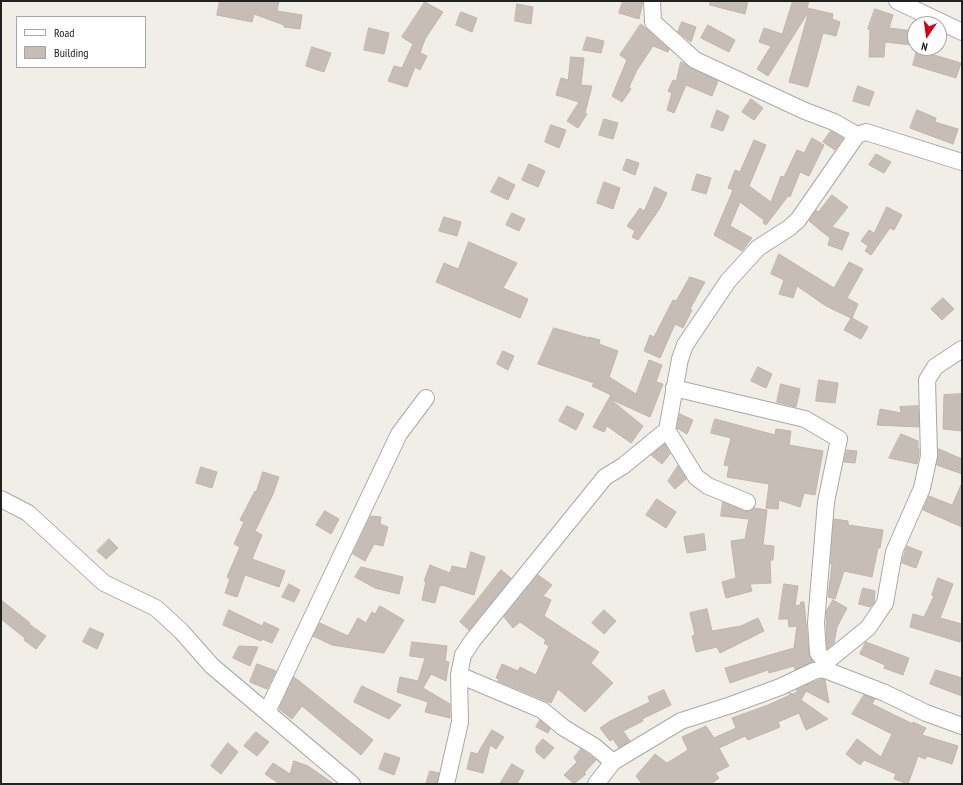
<!DOCTYPE html>
<style>
body{margin:0}
#map{position:relative;width:963px;height:785px;overflow:hidden;background:#f1eee8;font-family:"PT Sans Narrow",sans-serif}
canvas{display:block}
.frame{position:absolute;inset:0;border:2px solid #212121;pointer-events:none}
.legend{position:absolute;left:16px;top:16px;width:130px;height:52px;box-sizing:border-box;background:#fff;border:1px solid #a6a6a6;margin:0;padding:5px 7px;list-style:none;font-size:12px;color:#212121}
.legend li{display:flex;align-items:center;gap:8px;height:20px}
.legend b{width:20px;border:1px solid #a6a6a6}
.north{position:absolute;left:907px;top:16px;width:40px;height:40px;box-sizing:border-box;background:#fff;border:1px solid #a6a6a6;border-radius:50%;rotate:193deg;font-size:11px;font-weight:700;line-height:16px;text-align:center;color:#212121}
.north::after{content:'';display:block;margin:auto;width:14px;height:18px;background:#d20111;clip-path:polygon(50% 0,100% 100%,50% 72%,0 100%)}
</style>
<div id="map">
<canvas width="963" height="785"></canvas>
<div class="frame"></div>
<ul class="legend">
<li><b style="height:5px;background:#fff"></b>Road</li>
<li><b style="height:11px;background:#c6bdb7"></b>Building</li>
</ul>
<div class="north">N</div>
</div>
<script>
const ctx = document.querySelector('canvas').getContext('2d');
ctx.lineJoin = 'round';
function paint(path, color) { ctx.fillStyle = color; ctx.fill(path, 'evenodd'); }
function trace(path, color, width, dash) { ctx.strokeStyle = color; ctx.lineWidth = width; ctx.lineCap = dash ? 'butt' : 'round'; ctx.setLineDash(dash || []); ctx.stroke(path); }
const building = new Path2D(`
 M220 1H279L277 11 302 15 300 29 284 27V25L254 14 252 22 217 15Z
 M623 1H643L639 19 619 13Z
 M710 1H748L745 14 710 5Z
 M793 1H809L807 8 833 14 832 19 840 22 836 36 823 33 808 87 789 82 809 11 768 76 757 69 771 46 759 42 764 28 782 34Z
 M425 2 443 12 425 39 420 53 427 56 420 70 415 67 407 87 388 81 394 66 402 68 413 44 402 37Z
 M517 4 533 7 531 24 515 21Z
 M875 9 893 15 889 28 914 31 912 45 885 42 884 57H869L870 30 868 29Z
 M461 12 477 18 472 32 456 25Z
 M682 22 696 27 691 42 678 32Z
 M641 24 669 49 668 52 653 46 637 70 629 87 631 89 622 102 612 96 627 60 620 55Z
 M708 25 735 40 729 52 701 38Z
 M369 28 389 33 384 54 364 50Z
 M587 37 604 41 601 53 583 50Z
 M312 47 331 53 324 72 306 66Z
 M917 50 961 63 956 78 913 65Z
 M571 57 584 58 581 85 592 86 585 113 587 114 578 128 567 121 579 102 556 95 561 78 568 80Z
 M681 62 718 81 712 96 686 85 674 113 667 110 672 93 668 91 673 80 676 81Z
 M858 86 874 92 869 106 853 101Z
 M751 99 763 108 754 120 742 112Z
 M717 110 729 116 723 131 711 127Z
 M917 110 936 118 935 122 958 129 953 144 910 128Z
 M604 119 618 123 613 139 599 135Z
 M551 125 566 130 559 148 545 142Z
 M831 131 843 138 835 150 823 142Z
 M812 138 824 145 809 176 800 172 790 197 788 196 766 225 763 223 764 220 740 202 730 226 752 238 742 251 714 235 733 190 728 188 735 170 740 172 754 140 766 145 749 186 771 202 781 176 784 177 797 150 804 153Z
 M876 154 891 162 884 173 869 165Z
 M627 159 639 163 635 175 623 170Z
 M529 164 545 171 538 187 522 180Z
 M697 174 711 178 706 194 692 190Z
 M499 177 515 185 508 200 491 192Z
 M604 182 620 188 613 209 597 203Z
 M655 187 667 193 660 208 638 240 632 237 635 231 627 226 640 208 644 211Z
 M832 195 848 207 832 227 849 233 842 250 828 245 830 238 809 221 816 210 818 212Z
 M887 207 902 215 894 230 890 228 871 255 865 251 868 246 861 241 869 230 874 233Z
 M512 213 525 219 519 231 506 225Z
 M444 217 461 222 457 236 439 231Z
 M469 242 517 263 503 288 528 299 520 318 436 282 444 263 458 269Z
 M779 254 834 288 849 262 863 269 847 298 858 304 852 318 868 327 861 339 844 330 851 318 826 306 797 286 793 298 779 294 784 280 771 274Z
 M690 277 705 282 690 309 692 310 683 328 675 324 660 358 644 351 650 335 654 337 673 300 676 301Z
 M943 298 954 309 942 320 931 309Z
 M554 328 589 338V337L600 340 599 344 618 351 609 377 636 394 649 360 662 365 656 382 663 384 650 417 610 399 643 426 631 443 607 426 604 432 593 427 611 395 592 386 594 383 538 364Z
 M503 351 514 356 508 370 497 364Z
 M758 367 772 374 766 388 751 381Z
 M819 380 838 383 835 403 816 401Z
 M781 384 800 389 796 407 777 402Z
 M962 394V431L943 429 944 395Z
 M567 406 584 414 576 430 559 421Z
 M918 406 919 427 877 425 880 409 901 413 900 407Z
 M680 414 693 420 687 434 677 428Z
 M715 419 775 435 776 429 791 431 789 445 823 451 815 495 804 493 800 507 779 500 778 509 766 508 769 484 727 477 729 466 724 465 731 438 711 433Z
 M901 434 918 441V448L919 449V455L917 464 889 458Z
 M665 444 670 454 662 464 651 455Z
 M939 449 962 459V474L937 465Z
 M847 450 857 451 855 463 844 462Z
 M678 466 686 479 675 489 668 481Z
 M201 467 217 472 212 488 196 483Z
 M263 472 279 477 273 494 255 531 262 535 252 559 285 571 279 587 245 575 237 597 225 593 230 579 227 577 240 547 234 544 244 522 240 520 255 491 256 492Z
 M962 483V527L923 510 929 496 952 505Z
 M657 499 676 512 666 528 646 515Z
 M723 502 744 511H749L754 508 767 510 763 545 774 546 773 560H770L771 583 750 584 752 591 726 598 722 582 736 578 731 541 745 539 749 519 721 516Z
 M325 511 339 519 331 534 316 525Z
 M371 516 381 517 380 524 388 527 383 546 374 544 365 561 353 554Z
 M834 519 848 521V525L883 530 880 548H878L872 577 844 571 835 599 828 597 832 564 830 563Z
 M704 534 706 550 687 553 684 537Z
 M109 539 118 548 106 559 97 551Z
 M907 546 922 552 916 568 902 563Z
 M471 552 485 557 474 595 442 585 439 587 435 603 422 600 426 581H424L430 565 450 573 452 566 466 569Z
 M361 567 403 577 399 594 375 588 355 577Z
 M501 570 511 578 469 630 460 622Z
 M538 575 552 585 543 596 551 600 544 616 599 652 591 663 613 683 585 712 558 689 551 703 498 681 499 679 496 678 502 664 518 671 520 667 536 675 549 646 544 643 546 640 520 622 513 628 504 617Z
 M938 578 953 584 940 618 962 624 960 642 910 627 913 614 924 617 934 596 932 595Z
 M289 584 300 590 294 602 282 597Z
 M784 584 798 586 795 606 800 605 801 602H804L809 654 813 662 795 670 794 666 769 673 768 670 730 683 725 668 794 648 797 626 789 627 788 619H779Z
 M863 588 875 591 874 603 870 607 859 604Z
 M1 600 30 623 29 624 46 636 36 649 24 640 25 638 1 619Z
 M833 600 847 608 837 627 834 643 827 649 826 612Z
 M380 606 404 620 384 653 332 645 313 636 320 623 348 636 358 618 366 623 372 612 375 614Z
 M707 609 712 631 741 626 758 618 764 631 720 653 717 647 696 652 692 636 695 635 690 613Z
 M229 610 262 626 264 622 279 629 272 643 262 639 261 641 223 625Z
 M604 610 616 621 604 634 592 623Z
 M90 628 104 634 97 649 83 642Z
 M412 642 447 646 445 661 449 662 446 681 431 674 423 688 450 704V718L425 712 428 702 397 692 400 677 418 681 425 658 410 656Z
 M866 642 909 658 903 675 884 668 885 665 860 654Z
 M239 646 258 647 250 666 233 658Z
 M257 664 276 671 267 689 250 682Z
 M936 670 962 678V696L930 684Z
 M294 677 373 740 361 755 302 706 292 719 279 709Z
 M822 679 825 680 829 703 806 691 801 700 828 719 806 730 799 713 778 722 780 727 748 740 745 736 719 748 729 766 715 773 719 778 711 784H642L636 776 655 754 667 763 688 750 682 737 706 726 714 738 736 728 732 718 768 705 790 695 789 693 793 694 797 692V689Z
 M362 686 401 705 389 719 354 702Z
 M664 690 671 705 642 719 643 721 623 731 630 741 619 748 613 739 610 741 600 728 610 721 650 702 648 697Z
 M864 695 875 699 872 704 913 724V722L926 728 922 735 958 746 952 764 927 756 925 759 918 756 908 784 894 779 896 774 864 760 860 765 846 754 857 739 881 757 892 734 852 714Z
 M540 720 550 729 548 733 536 727Z
 M492 730 504 737 496 749 490 745 483 773 467 769 471 752 477 754Z
 M256 732 269 742 257 756 244 746Z
 M543 739 554 748 544 759 536 752V747Z
 M228 743 238 752 221 774 211 766Z
 M581 749 596 760 584 773 586 774 574 784 564 775 577 762 574 758Z
 M385 753 400 758 394 775 379 769Z
 M294 761 308 766 334 784H280L265 774 273 763 290 774Z
 M512 764 524 771 517 784H500Z
 M430 771 439 773 437 784H426Z`);
const minor = new Path2D(`
 M652 1 653 22 695 60 805 111 834 122 857 135
 M897 1 962 32
 M674 388 805 419 839 439 826 502 816 623 818 653 826 662
 M1 499 28 513 104 583 156 608 181 631 212 666 352 784
 M747 502 708 486 696 477 667 430 680 359 685 345 728 281 758 248 789 228 798 220 857 135 866 132 962 162
 M823 669 826 662 868 628 885 603 894 552 922 488 929 456 927 380 935 367 962 349
 M459 675 542 710 564 728 594 746 613 762
 M267 712 399 434 426 398
 M446 784 460 722 459 675 463 655 473 640 605 477 623 466 667 430
 M596 784 613 762 681 721 731 705 780 687 814 671 823 669 885 693 926 713 962 726`);
paint(building, '#c6bdb7');
trace(building, '#c3b3aa', 1);
trace(minor, '#a8a8a8', 18);
trace(minor, '#fff', 16);
</script>
